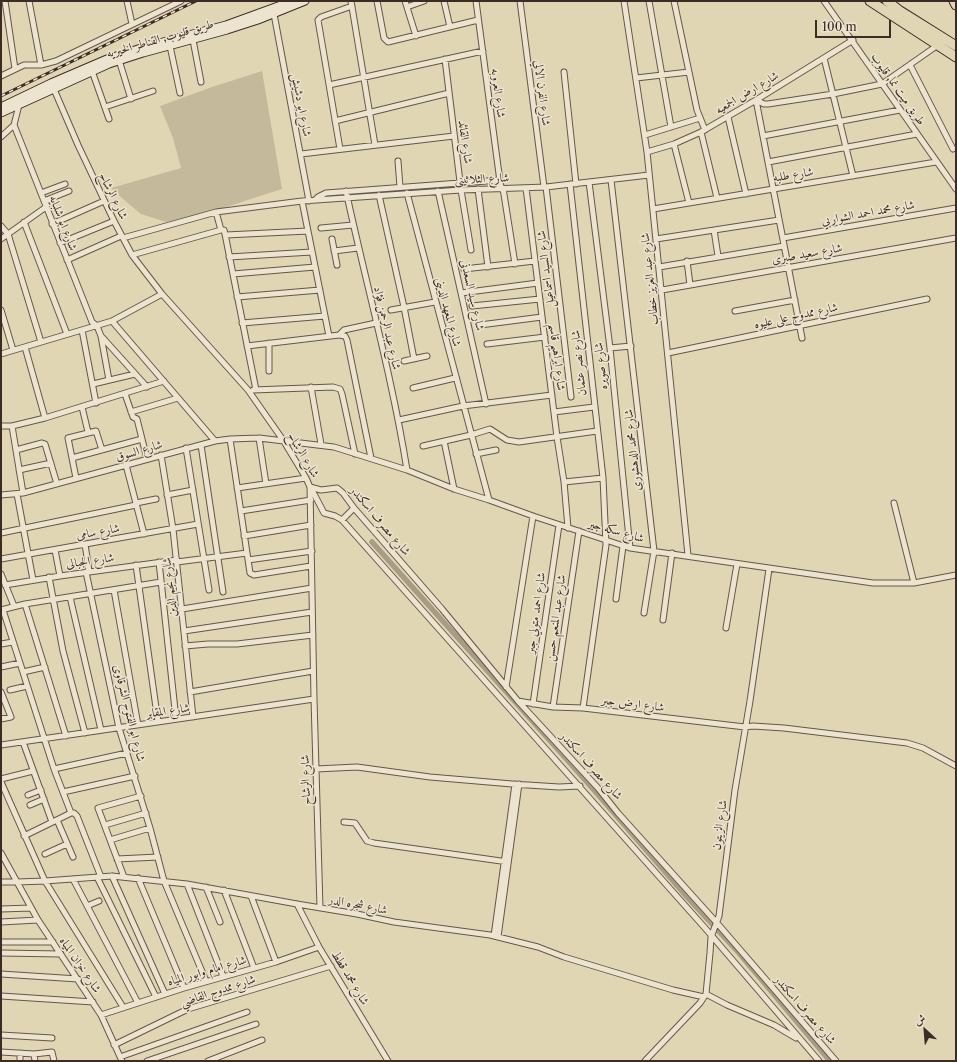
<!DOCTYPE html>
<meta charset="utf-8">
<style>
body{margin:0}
#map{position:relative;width:957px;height:1062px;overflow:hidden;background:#e1d6b4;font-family:"Libre Caslon Text",Amiri,serif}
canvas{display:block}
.frame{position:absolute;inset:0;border:2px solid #3d2c26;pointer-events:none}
.north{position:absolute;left:905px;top:1010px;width:40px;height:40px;-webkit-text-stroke:3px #ece4ce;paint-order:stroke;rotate:334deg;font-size:11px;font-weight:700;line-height:16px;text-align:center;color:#3d2c26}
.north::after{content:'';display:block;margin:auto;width:14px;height:18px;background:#3d2c26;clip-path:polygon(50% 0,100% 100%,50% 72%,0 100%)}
.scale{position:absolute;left:815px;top:20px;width:76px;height:18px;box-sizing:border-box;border:2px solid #3d2c26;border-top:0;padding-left:5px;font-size:12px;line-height:14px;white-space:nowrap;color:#3d2c26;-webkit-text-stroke:3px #ece4ce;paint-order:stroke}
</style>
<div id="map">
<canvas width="957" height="1062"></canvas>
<div class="frame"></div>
<div class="north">ش</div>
<div class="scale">100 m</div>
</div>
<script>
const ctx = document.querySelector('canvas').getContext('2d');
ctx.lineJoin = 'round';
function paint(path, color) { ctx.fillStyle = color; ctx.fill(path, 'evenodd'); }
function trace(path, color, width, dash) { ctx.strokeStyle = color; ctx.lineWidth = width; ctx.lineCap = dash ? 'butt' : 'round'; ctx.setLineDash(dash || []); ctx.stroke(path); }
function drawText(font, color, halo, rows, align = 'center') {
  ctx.font = font + ' "Libre Caslon Text",Amiri,serif'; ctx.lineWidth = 3; ctx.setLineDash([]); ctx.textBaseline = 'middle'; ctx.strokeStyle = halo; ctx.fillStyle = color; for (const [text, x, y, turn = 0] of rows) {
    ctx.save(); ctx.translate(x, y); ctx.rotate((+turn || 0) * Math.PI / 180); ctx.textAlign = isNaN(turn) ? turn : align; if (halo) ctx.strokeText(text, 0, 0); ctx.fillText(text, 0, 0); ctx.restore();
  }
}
const green = new Path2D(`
 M262 71 282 189 192 218 166 222 141 214 123 199 111 188 181 168 173 138 160 106 212 87Z`);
const canal = new Path2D(`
 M372 542 587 782 687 897 739 953 830 1061`);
const street = new Path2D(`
 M5 1 15 69
 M29 1 41 65
 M127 1 132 24
 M351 1 375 145
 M377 1 384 38 388 42 478 20
 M405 1 416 36
 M444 1 450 27
 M476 1 501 189
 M520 1 544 187
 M624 1 647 152 688 555
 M649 1 671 127
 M674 1 697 110 705 130
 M824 1 956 189
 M407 7 424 1
 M274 14 309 201
 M193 40 201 82
 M170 46 180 93
 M824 58 853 176
 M445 59 461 190 471 250
 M119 60 131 99
 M910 65 953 149
 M92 71 109 119
 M564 72 576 184
 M1 76 24 65H41L56 61 181 1
 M636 78 689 72
 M329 85 483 51
 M53 87 78 145 114 221 132 255 162 294 248 390 283 440 306 478 310 487 314 699 320 908
 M756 100 802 338
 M756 100 764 104H768L833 94 882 84 938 45
 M105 107 153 91
 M728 117 746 194
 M335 121 449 93
 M14 125 92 322 97 326 101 336 109 380
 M701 132 717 198
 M645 135 700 118
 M763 136 900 110
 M1 137 14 125 19 105
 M674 144 689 203
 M340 149 318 20 321 17 352 6
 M647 152 674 144 701 132 756 100 853 40
 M301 154 454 136
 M398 161 400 187
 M768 162 917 134
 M611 180 654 551 644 613
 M589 182 610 348 630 548
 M570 184 603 478 606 545 583 708
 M546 187 571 397
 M503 188 515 264
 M526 188 557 437 564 482 568 528
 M478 189 488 267
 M346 191C366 284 392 376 407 470
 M438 191 486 404
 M41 193 65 184
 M407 193 489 500
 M379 195 404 307 414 359
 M315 200 318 197 326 193 500 180
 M44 201 69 191
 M302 201 329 336
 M653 209 936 162
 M216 212 221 230
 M24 222 67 334
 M52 224 104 201
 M1 226 8 234 41 342
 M321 228 353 225
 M221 230H224L225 234 256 390
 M714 230 718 256
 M226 235 308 231
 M123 238 216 212 302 201 461 190 546 187 649 175
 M783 238 956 208
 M1 239 46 207
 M332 239 337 265
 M656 239 779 220
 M60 243 114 221
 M334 251 358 248
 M132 255 221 230
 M229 257 312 252
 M67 260 121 236
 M687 261 690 285
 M659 267 784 246
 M464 269 535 261
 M233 274 315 267
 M662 290 956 238
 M461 293 538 283
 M237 297 320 290
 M472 306 540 299
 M1 310 13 350
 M391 310 435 302
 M735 311 795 300
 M112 321 215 441
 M242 323 325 316
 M480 325 542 317
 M82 330 96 403
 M339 335 345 336 347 340 371 458
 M102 337 147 387
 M269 343V371
 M487 344 545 337
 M247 346 339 335 344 330 376 323
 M25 347 45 418
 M610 348 631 346
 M668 353 927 299
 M1 354 112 321 162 294
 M404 361 427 356
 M93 384 135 374
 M311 387 321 444
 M413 388 455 378
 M253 390 333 387 340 389 342 394 355 454
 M125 394 133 417 137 419 147 459
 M82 407 88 432
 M131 412 178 398
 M554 412 594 407
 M399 420 463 406 552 395
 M1 426H12L45 418 164 381
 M12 426 23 493
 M259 438 266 484
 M230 439 250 573 254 575 311 566
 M444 441 454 489
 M201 445 223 592
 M423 446 471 435 490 429 507 440 519 442 597 431
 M186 448 209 590
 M16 450 42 443 45 444 57 484
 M476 454 496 450
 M161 455 173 529 193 717
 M72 458 142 439
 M126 465 144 534
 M19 470 51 463
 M76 478 68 438 96 431 102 450
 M564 482 603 478
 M310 487 321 490 337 488 343 493 354 508 442 609 518 701 598 788 618 813 717 923 836 1061
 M237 488 306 478
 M312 490 324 513 335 516 342 520 705 928 819 1061
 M17 494 33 580
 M1 495 23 493 215 441 230 439 259 438 334 447 407 470 454 489 489 500 533 516 630 548 873 583H914L956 575
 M167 495 193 490
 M136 503 156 499
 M894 503 914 583
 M241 511 311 500
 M342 520 354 508
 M1 533 136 505
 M244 536 311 525
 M85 544 89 571
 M55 550 60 576
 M1 559 198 524
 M248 560 312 551
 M159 562 176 719
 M177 562 247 553
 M136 565 158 722
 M86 572 119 728 150 828 164 881 206 981
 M1 574 14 606
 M49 577 63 651 85 733
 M5 585 60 576 177 560
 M114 590 138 725
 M70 597 101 730
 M616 599 623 546
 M25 604 66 736
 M182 609 312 588
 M1 610 25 604 161 582
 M3 610 54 769 71 813
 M663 620 672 553
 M726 628 737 564
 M184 631 312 612
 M1 644 13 642
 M185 646 208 644H237L313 635
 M1 667 20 663
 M23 672 45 667
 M506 687 533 516
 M10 690 27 686
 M1 692 11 717 1 719
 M190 692 313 671
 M518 701 553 707 583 708 745 727 753 726 784 728 907 743 923 748 956 766
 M533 704 559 525
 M553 707 579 531
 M23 742 52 822
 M1 745 314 699
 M54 769 127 753
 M316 769 357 767 430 777 512 784 559 787 580 786
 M1 779 33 771
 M1 782 45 881 123 1007
 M63 792 135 776
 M28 795 41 790
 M30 805 44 799
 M71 813H74L77 816 101 877
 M57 820 73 857
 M344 822 355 823 367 841 374 843 508 862
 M105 825 146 813
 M24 836 71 813
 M110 840 150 828
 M1 853 38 920 101 1015 122 1061
 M45 854 67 844
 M117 859 158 857
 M112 876 165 994
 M97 877 156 997
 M124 877 98 808 141 796
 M138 878 184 988
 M73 879 138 1003
 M1 882H17L45 881 112 876 187 884 297 904 357 914 394 922 490 935 538 947 564 957 673 990 704 997
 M187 884 223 976
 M206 887 220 922
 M224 890 254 968
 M251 896 276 962
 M297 904 319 947 388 1061
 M87 906 99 901
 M1 909 31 908
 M1 922 38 920
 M494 936 515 784
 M498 937 519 784
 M1 942H53
 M1 953 61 954
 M1 974 78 979
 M706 994 727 1005 774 1025 796 1038
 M1 996 93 1002
 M101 1015 184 988 276 962 319 947
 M1 1035 52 1038
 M114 1045 188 1009 331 966
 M1 1052 34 1054 52 1052 54 1061
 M34 1054 35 1061
 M120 1057 247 1012
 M20 1061V1053
 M147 1061 256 1024
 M208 1061 262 1040
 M645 1061 700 1003 706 994 710 953 711 937 719 916 735 790 750 701 769 569`);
const secondary = new Path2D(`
 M1 107 51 83 107 59 141 48 226 25 292 1
 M1 113 109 64 143 53 227 30 258 20 305 1`);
const highway = new Path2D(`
 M870 1 956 57
 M887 1 900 11 956 46
 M954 1 956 5`);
const rail = new Path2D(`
 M1 96 196 1`);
const streetNames = [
 ["طريق قليوب, القناطر الخيريه",160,39,-16],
 ["طريق ميت نما, قليوب",898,89,55],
 ["شارع العروبه",498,93,83],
 ["شارع الفرن الالي",542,93,83],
 ["شارع ارض الجمعيه",747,93,-31],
 ["شارع ابو دشيش",301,105,79],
 ["شارع القائد",465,142,82],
 ["شارع طلبه",793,175,-9],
 ["شارع الثلاثينى",482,179,-2],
 ["شارع الرشاح",113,196,64],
 ["شارع محمد احمد الشواربي",868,213,-10],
 ["شارع ابو شلبايه",63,223,69],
 ["شارع سعيد صبرى",807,254,-10],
 ["شارع السيد اسماعيل",546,269,-97],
 ["شارع عبد العزيز خطاب",650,279,-96],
 ["شارع سيد السعدنى",472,295,77],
 ["شارع المعهد الدينى",448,312,75],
 ["شارع ممدوح على عليوه",796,316,-12],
 ["شارع عبد الرحمن فؤاد",387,328,77],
 ["شارع ابراهيم قاسم",557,357,83],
 ["شارع نصر عثمان",579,363,-96],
 ["شارع صويره",601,366,-96],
 ["شارع محمد الدهشورى",633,450,-96],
 ["شارع السوق",139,451,-16],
 ["شارع الرشاح",303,455,59],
 ["شارع مصرف اسكندر",380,521,50],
 ["شارع سكه جير",616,531,16],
 ["شارع سامى",98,532,-10],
 ["شارع الجبالى",90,561,-8],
 ["شارع نجم الدين",170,587,-96],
 ["شارع احمد متولي جبر",536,613,-82],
 ["شارع عبد المنعم حسن",556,618,-82],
 ["شارع ارض جبر",633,704,7],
 ["شارع المقابر",168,711,-8],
 ["شارع ابو الفتوح الشرقاوى",129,713,76],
 ["شارع مصرف اسكندر",591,766,48],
 ["شارع الرشاح",306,780,-92],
 ["شارع الزيتون",720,825,-82],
 ["شارع شجره الدر",358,905,11],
 ["شارع خزان المياه",80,965,56],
 ["شارع امام وابور المياه",207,971,-16],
 ["شارع محمد قطط",350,978,59],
 ["شارع ممدوح القاضي",218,991,-18],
 ["شارع مصرف اسكندر",805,1010,49]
];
paint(green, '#c5b99c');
trace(canal, '#a99c84', 5.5);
trace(street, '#66564a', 7);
trace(secondary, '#3d2c26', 9);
trace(highway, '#3d2c26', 11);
trace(street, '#ece4ce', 5);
trace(secondary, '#ece4ce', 7);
trace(highway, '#e1d6b4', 9);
trace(rail, '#3d2c26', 3);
trace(rail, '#ece4ce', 1.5, [4.5]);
drawText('12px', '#3d2c26', '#ece4ce', streetNames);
</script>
